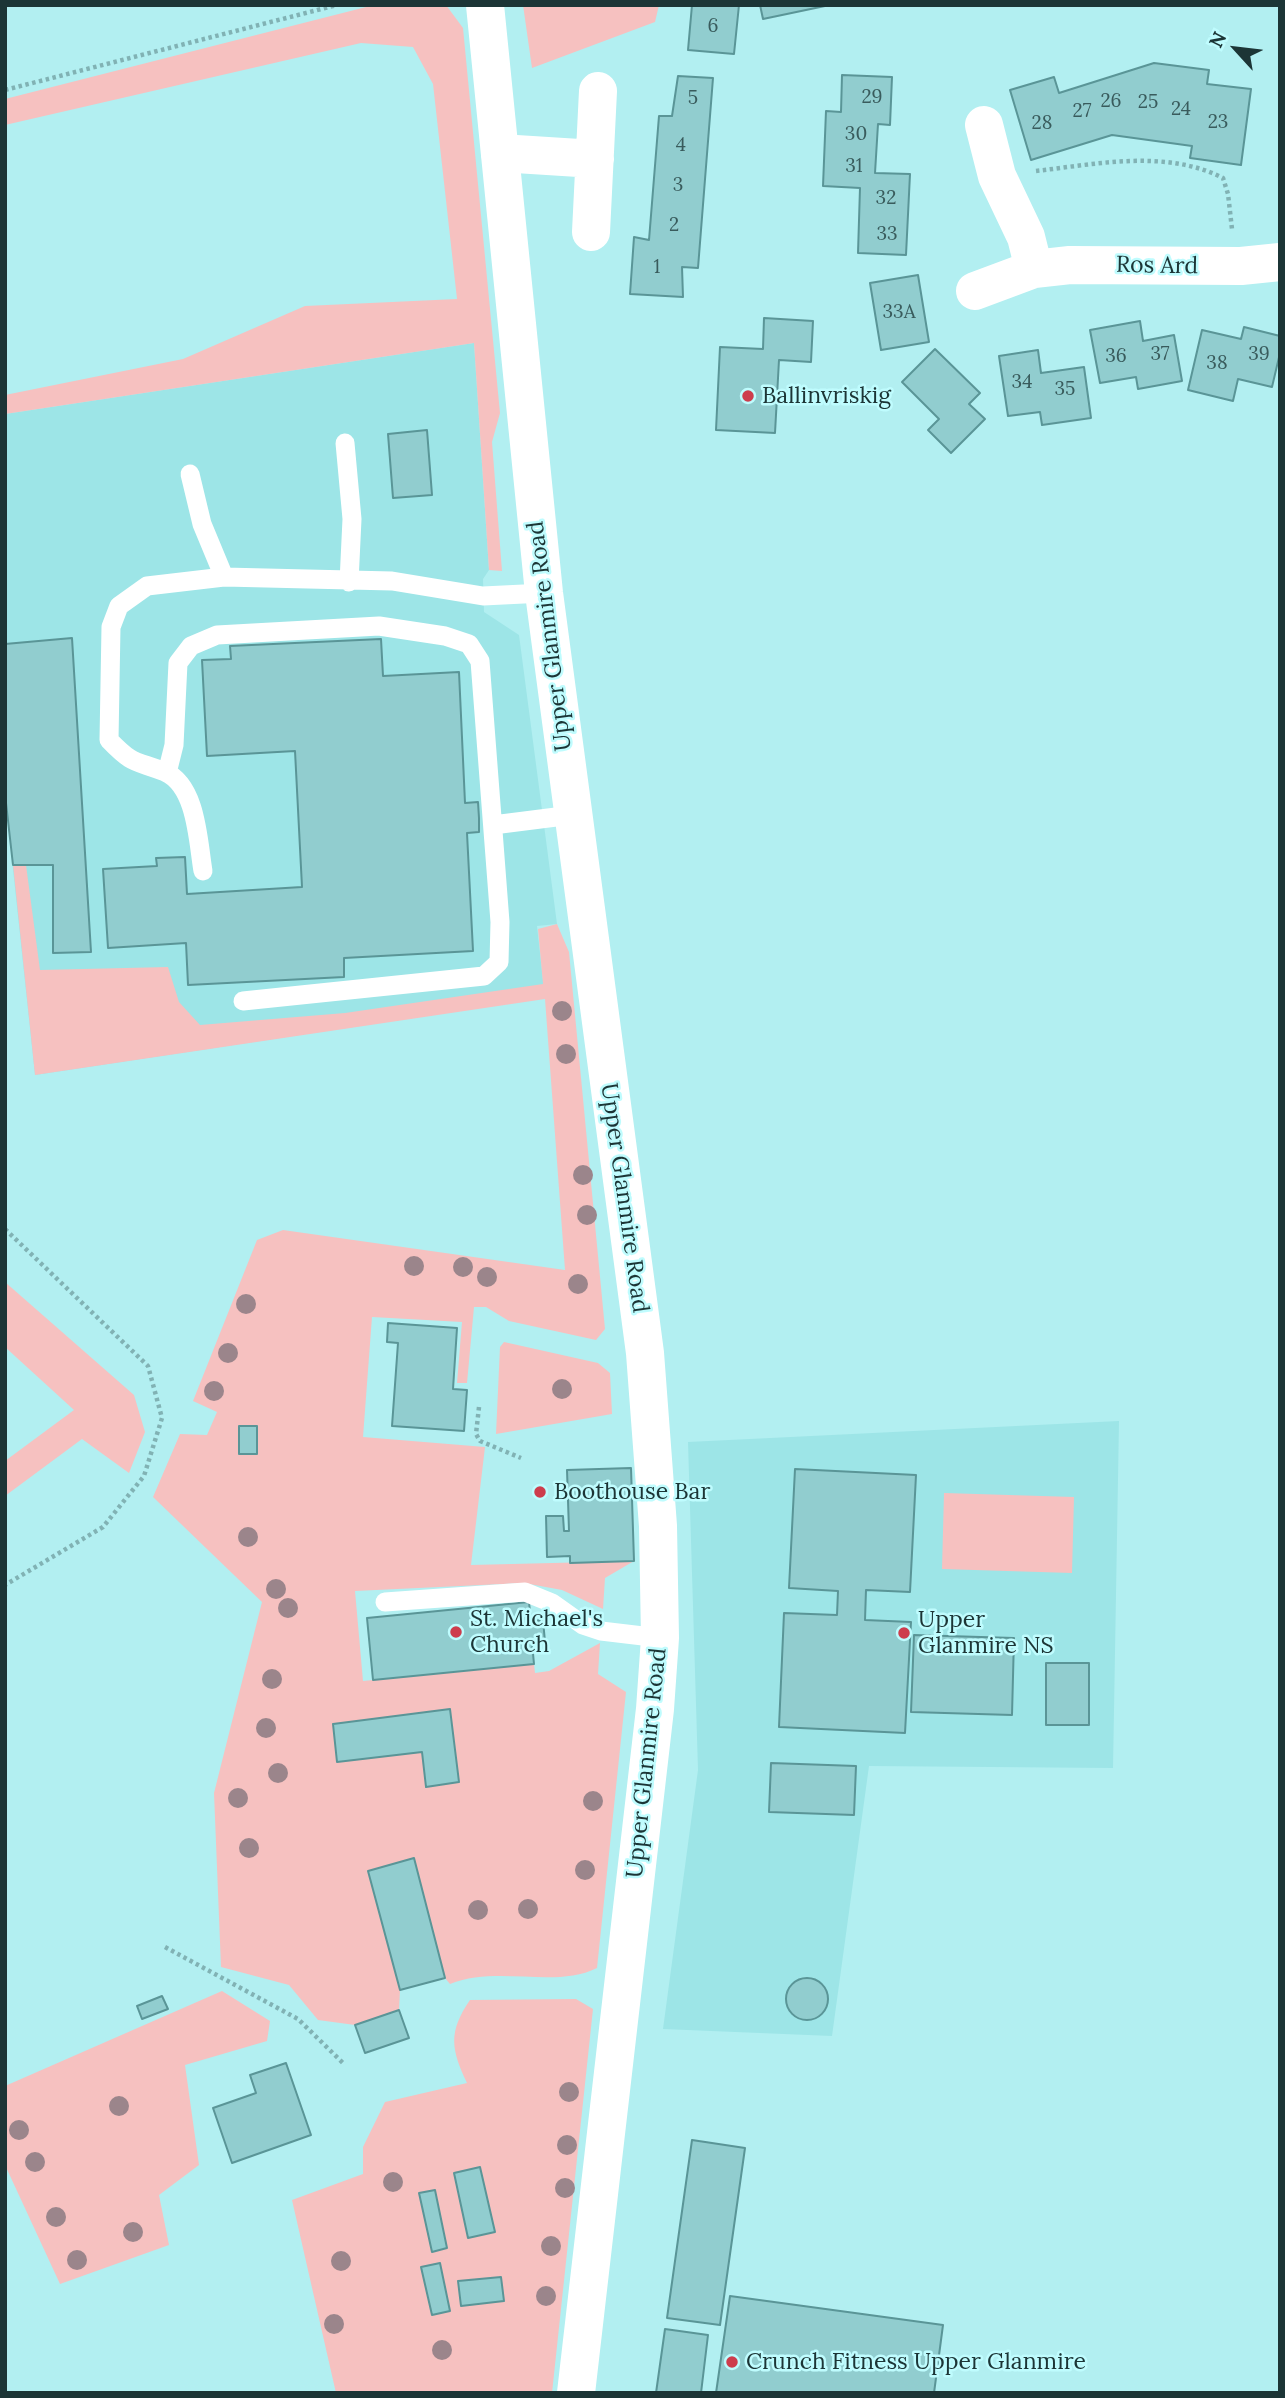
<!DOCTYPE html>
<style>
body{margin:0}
#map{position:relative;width:1285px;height:2398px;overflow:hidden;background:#b2eff1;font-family:Lora,serif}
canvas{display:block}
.frame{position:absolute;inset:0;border:7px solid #1c3536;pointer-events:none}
.north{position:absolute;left:1201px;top:14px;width:70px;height:70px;-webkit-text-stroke:5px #bffcfe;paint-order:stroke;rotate:297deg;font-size:19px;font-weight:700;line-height:28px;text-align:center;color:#1c3536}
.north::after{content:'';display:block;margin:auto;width:24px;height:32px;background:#1c3536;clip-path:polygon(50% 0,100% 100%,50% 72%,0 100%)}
</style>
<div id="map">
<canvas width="1285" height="2398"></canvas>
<div class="frame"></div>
<div class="north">N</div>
</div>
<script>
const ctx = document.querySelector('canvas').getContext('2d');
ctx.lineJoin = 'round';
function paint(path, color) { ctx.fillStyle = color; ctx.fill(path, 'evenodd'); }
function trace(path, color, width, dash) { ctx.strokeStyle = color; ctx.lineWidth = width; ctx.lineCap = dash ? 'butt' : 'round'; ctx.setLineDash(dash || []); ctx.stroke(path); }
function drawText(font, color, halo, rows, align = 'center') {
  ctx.font = font + ' Lora,serif'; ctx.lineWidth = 5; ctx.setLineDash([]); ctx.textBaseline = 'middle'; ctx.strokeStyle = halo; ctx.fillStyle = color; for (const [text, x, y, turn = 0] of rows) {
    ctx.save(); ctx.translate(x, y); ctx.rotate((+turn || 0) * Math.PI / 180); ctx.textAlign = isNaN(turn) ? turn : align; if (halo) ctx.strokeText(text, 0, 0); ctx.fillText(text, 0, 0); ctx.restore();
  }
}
const built = new Path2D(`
 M474 343 489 570 483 579 484 612 519 635 557 924 537 926 545 998 35 1075 5 794V414Z
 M1119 1421 1113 1768 869 1766 832 2036 663 2029 698 1770 688 1442Z`);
const green = new Path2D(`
 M374 5H446L463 28 500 413 492 442 502 571 489 570 474 343 5 414V395L183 359 305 306 457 299 433 84 413 47 361 43 5 125V99Z
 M523 5H659L655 22 532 68Z
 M13 865H26L40 970 168 967 179 1002 200 1025 345 1013 543 984 538 929 557 924 569 952 605 1329 596 1340 509 1321 486 1307H474L467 1383H457L462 1322 372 1317 363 1437 485 1447 471 1565 634 1561 605 1578 603 1609 562 1590 524 1583 355 1591 363 1681 534 1664 535 1673 549 1671 600 1643 598 1674 626 1692 597 1968C555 1989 498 1965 450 1984L445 1978 414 1859 368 1871 400 1990 399 2010 355 2025 318 2020 289 1985 221 1967 214 1793 262 1602 153 1497 180 1434 207 1435 217 1412 193 1401 257 1240 283 1230 565 1270 545 999 35 1075Z
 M5 1282 134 1395 145 1432 129 1473 82 1439 5 1496V1461L74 1410 5 1347Z
 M504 1342 598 1363 610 1373 612 1414 496 1434 500 1347Z
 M944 1493 1074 1497 1072 1573 942 1569Z
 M222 1991 270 2021 267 2041 185 2065 199 2165 159 2195 169 2245 60 2284 5 2165V2086Z
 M576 1999 593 2009 552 2393H336L292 2200 363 2174V2147L385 2102 467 2083C451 2049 448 2032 470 2000Z`);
const building = new Path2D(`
 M692 5H739L734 54 688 50Z
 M760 5H825V6L763 19Z
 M1154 63 1209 70 1207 84 1251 89 1241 165 1190 158 1192 146 1112 135 1031 160 1010 90 1054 77 1059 93Z
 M842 75 892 77 890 125 878 124 875 173 910 174 906 255 858 253 860 188 823 186 826 111 841 112Z
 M678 76 713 78 698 268 682 267 683 297 630 294 634 237 649 240 659 116H672Z
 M918 275 929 342 881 350 870 283Z
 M764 318 813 321 811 362 779 360 775 433 716 430 720 347 763 349Z
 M1140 321 1143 341 1174 335 1182 381 1138 389 1136 377 1100 383 1090 330Z
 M1244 327 1280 336V353L1272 387 1238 379 1233 401 1188 390 1202 330 1241 339Z
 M935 349 980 393 969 404 985 419 951 453 928 430 939 419 902 382Z
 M1038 350 1041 373 1084 367 1091 418 1042 425 1040 412 1008 416 999 356Z
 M427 430 432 495 393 498 388 434Z
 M72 638 91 952 53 953V865H13L5 794V644Z
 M381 639 383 676 459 672 465 803 478 802 479 818V832L467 833 473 951 344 958V977L188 985 186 943 108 948 103 869 157 866 156 858 185 857 187 894 302 887 295 751 207 756 202 660 231 659 230 646Z
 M388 1323 457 1328 453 1389 467 1390 464 1431 392 1426 398 1343 387 1342Z
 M239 1426H257V1454H239Z
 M631 1468 634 1561 570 1563V1556L547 1557 546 1516H563L564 1531H569L567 1470Z
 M795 1469 916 1475 910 1592 866 1590 865 1620 911 1622 905 1733 779 1727 784 1613 837 1615 838 1591 789 1588Z
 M529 1602 531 1621 543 1620 545 1642 532 1643 534 1664 373 1680 367 1618Z
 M914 1635 1014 1638 1012 1715 911 1712Z
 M1046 1663H1089V1725H1046Z
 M450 1709 459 1782 426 1787 422 1752 337 1762 333 1724Z
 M771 1763 856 1766 854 1815 769 1812Z
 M414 1858 445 1978 400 1990 368 1871Z
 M786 1999a21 21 0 1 1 42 0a21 21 0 1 1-42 0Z
 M162 1996 168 2009 142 2019 137 2006Z
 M399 2010 409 2038 365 2053 355 2025Z
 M286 2063 311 2135 232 2163 213 2108 256 2093 250 2075Z
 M692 2140 745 2148 720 2325 667 2318Z
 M480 2167 495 2232 468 2238 454 2173Z
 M435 2190 447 2248 432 2252 419 2193Z
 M440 2263 450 2311 432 2315 421 2267Z
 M501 2277 504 2301 461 2306 458 2281Z
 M730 2296 943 2325 934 2393H716Z
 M665 2329 708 2335 701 2393H656Z`);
const path = new Path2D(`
 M5 90 337 5
 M1036 171C1097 164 1166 149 1223 178L1228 194 1232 229
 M5 1229 148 1366 162 1418 144 1476 103 1527 5 1585
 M479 1407 476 1434 480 1441 521 1458
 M165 1947 298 2019 343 2063`);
const service = new Path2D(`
 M345 443 352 519 349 582
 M190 474 202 524 224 577
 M167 773 174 745 178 663 191 646 217 635 379 626 445 636 469 644 480 661 500 922 499 962 484 976 243 1001
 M493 825 572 815
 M203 871C198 842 197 786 165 772 135 760 134 766 109 740L111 627 119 606 147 586 224 577 392 581 483 596 544 593
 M385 1602 525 1592 552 1603 583 1625 601 1631 660 1638`);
const minor = new Path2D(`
 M984 125 997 176 1026 237 1034 269
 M500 153 595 159
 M591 232 598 91
 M975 291 1034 269 1070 265 1241 266 1280 262`);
const secondary = new Path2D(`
 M485 5 544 593 645 1353 658 1526 660 1638 655 1709 576 2393`);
const trees = [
 [562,1011],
 [566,1054],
 [583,1175],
 [587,1215],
 [414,1266],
 [463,1267],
 [487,1277],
 [578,1284],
 [246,1304],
 [228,1353],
 [562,1389],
 [214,1391],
 [248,1537],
 [276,1589],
 [288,1608],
 [272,1679],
 [266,1728],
 [278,1773],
 [238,1798],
 [593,1801],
 [249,1848],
 [585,1870],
 [528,1909],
 [478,1910],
 [569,2092],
 [119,2106],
 [19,2130],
 [567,2145],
 [35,2162],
 [393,2182],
 [565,2188],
 [56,2217],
 [133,2232],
 [551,2246],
 [77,2260],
 [341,2261],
 [546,2296],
 [334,2324],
 [442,2350]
];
const markers = [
 [748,396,7,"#cd3d4d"],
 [540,1492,7,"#cd3d4d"],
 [456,1632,7,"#cd3d4d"],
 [904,1633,7,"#cd3d4d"],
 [732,2362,7,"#cd3d4d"]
];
const numberNames = [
 ["6",713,27],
 ["29",872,98],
 ["5",693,99],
 ["26",1111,102],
 ["25",1148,103],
 ["24",1181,110],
 ["27",1082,112],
 ["23",1218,123],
 ["28",1042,124],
 ["30",856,135],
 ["4",681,146],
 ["31",854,167],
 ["3",678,186],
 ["32",886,199],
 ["2",674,226],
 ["33",887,235],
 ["1",657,268],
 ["33A",899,313],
 ["37",1160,355],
 ["39",1259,355],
 ["36",1116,357],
 ["38",1217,364],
 ["34",1022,383],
 ["35",1065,390]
];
const streetNames = [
 ["Ros Ard",1157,266,1],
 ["Upper Glanmire Road",550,636,-97],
 ["Upper Glanmire Road",624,1198,82],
 ["Upper Glanmire Road",647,1763,-84]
];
const poiNames = [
 ["Ballinvriskig",762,396],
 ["Boothouse Bar",554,1492],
 ["St. Michael's",470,1619],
 ["Church",470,1645],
 ["Upper",918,1620],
 ["Glanmire NS",918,1646],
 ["Crunch Fitness Upper Glanmire",746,2362]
];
paint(built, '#9de5e7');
paint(green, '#f6c1c0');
paint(building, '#91cdcf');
trace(building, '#5a9597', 2);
trace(path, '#81b2b4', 4.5, [3.5, 3.5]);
trace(service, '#fff', 19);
trace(minor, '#fff', 38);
trace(secondary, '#fff', 38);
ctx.fillStyle = '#9b858b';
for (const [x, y] of trees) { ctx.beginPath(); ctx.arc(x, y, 10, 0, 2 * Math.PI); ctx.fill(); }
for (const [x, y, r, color] of markers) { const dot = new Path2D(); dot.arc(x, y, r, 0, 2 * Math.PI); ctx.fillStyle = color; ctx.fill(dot); trace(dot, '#bffcfe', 2.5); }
drawText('19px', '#395b5c', null, numberNames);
drawText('23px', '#1c3536', '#bffcfe', streetNames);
drawText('23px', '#1c3536', '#bffcfe', poiNames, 'left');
</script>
